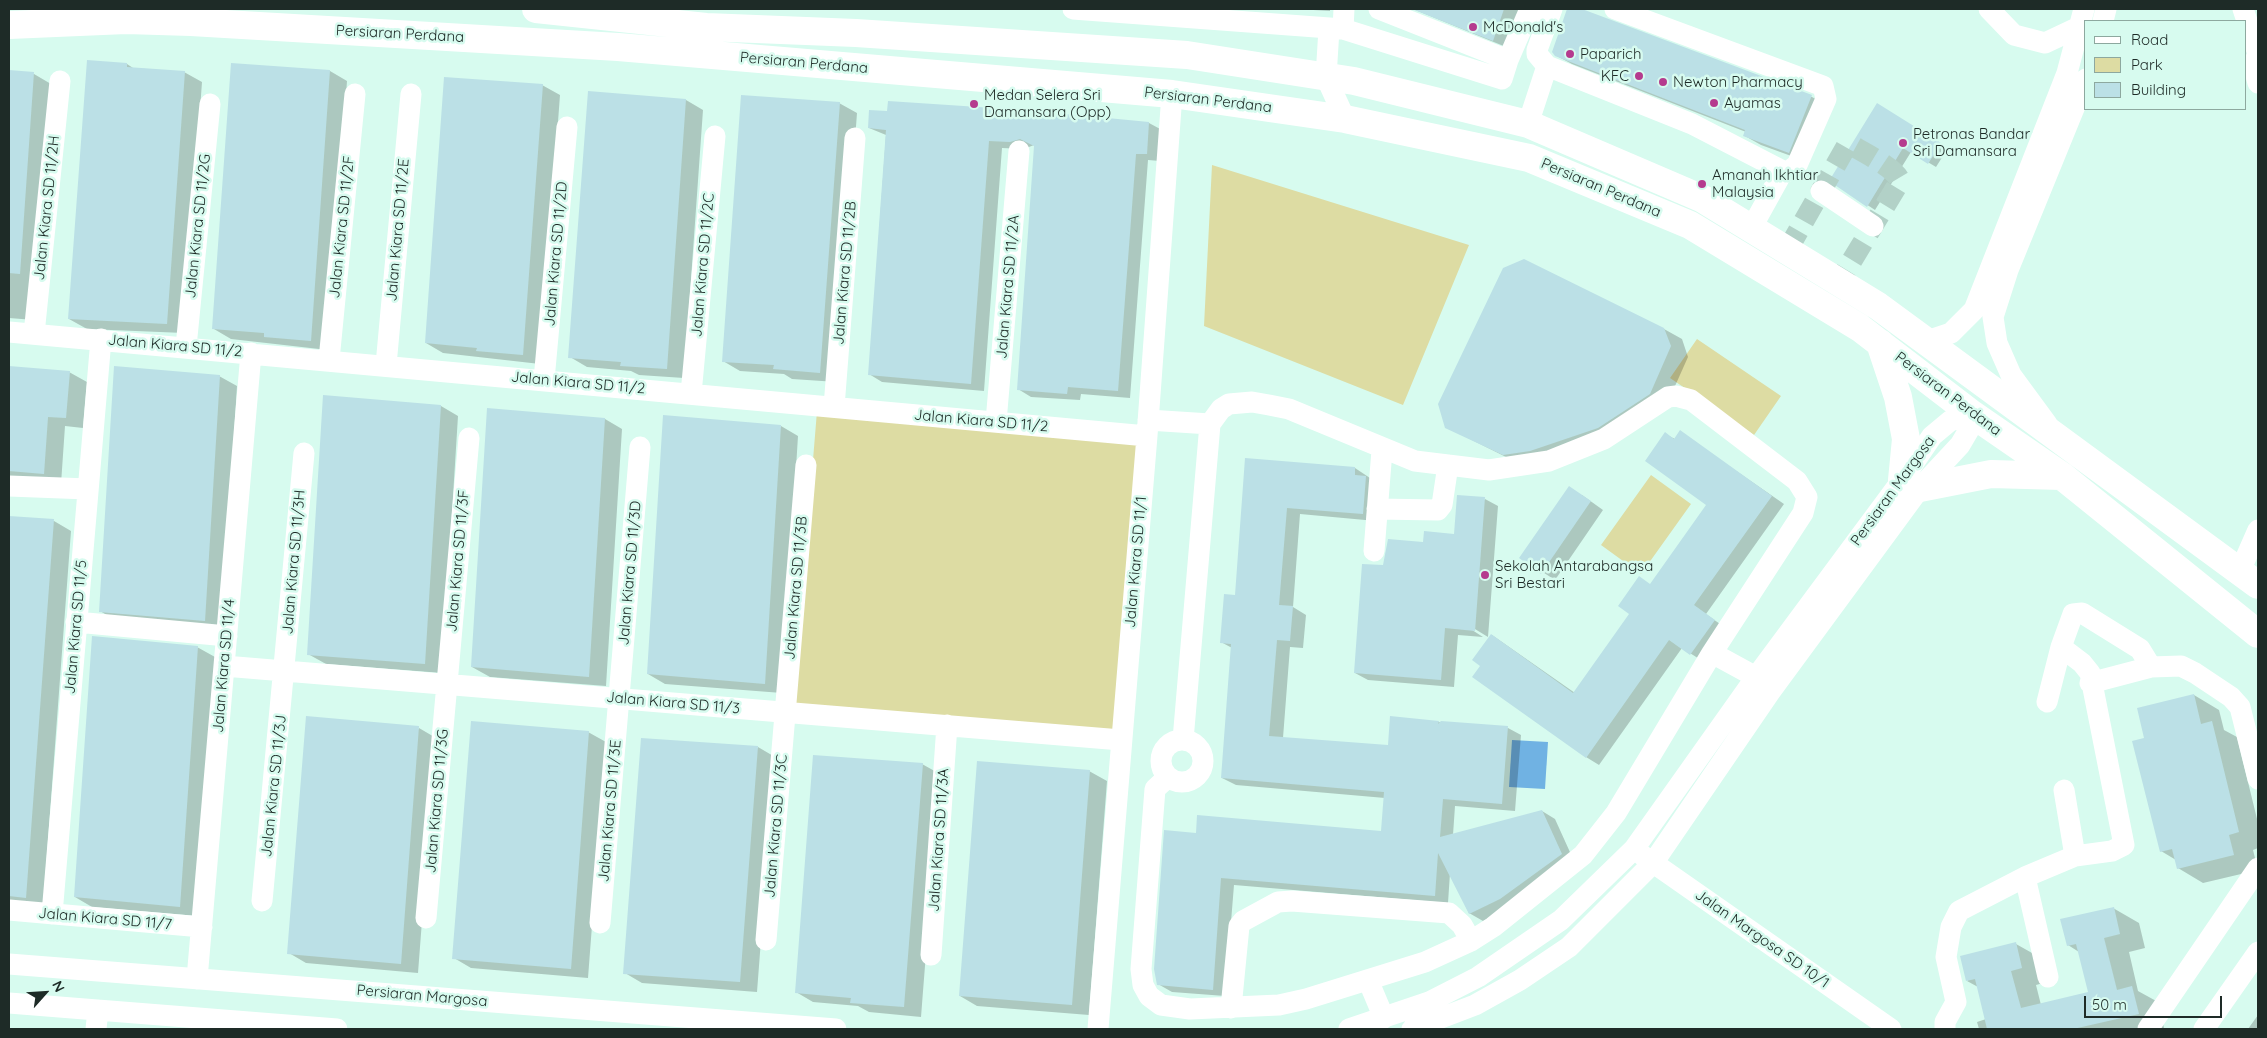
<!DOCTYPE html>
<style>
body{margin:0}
#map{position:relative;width:2267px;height:1038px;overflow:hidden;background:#d7fbef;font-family:Quicksand,sans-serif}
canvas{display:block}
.frame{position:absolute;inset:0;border:10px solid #1e2b27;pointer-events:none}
.legend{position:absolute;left:2084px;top:20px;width:162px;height:90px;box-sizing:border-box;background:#d7fbef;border:1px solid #8da89f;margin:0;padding:6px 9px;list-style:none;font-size:15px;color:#1e2b27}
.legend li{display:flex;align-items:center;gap:10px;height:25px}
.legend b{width:25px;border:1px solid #8da89f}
.north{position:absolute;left:20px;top:968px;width:50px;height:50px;-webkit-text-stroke:4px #d7fbef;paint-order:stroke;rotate:64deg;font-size:14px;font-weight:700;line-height:20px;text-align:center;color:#1e2b27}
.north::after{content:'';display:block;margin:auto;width:18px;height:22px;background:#1e2b27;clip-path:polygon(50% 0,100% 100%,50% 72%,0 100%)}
.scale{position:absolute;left:2084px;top:996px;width:138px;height:22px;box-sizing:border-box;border:2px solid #1e2b27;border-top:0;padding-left:6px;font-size:15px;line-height:18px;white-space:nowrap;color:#1e2b27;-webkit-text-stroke:4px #d7fbef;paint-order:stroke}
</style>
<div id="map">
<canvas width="2267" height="1038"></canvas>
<div class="frame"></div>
<ul class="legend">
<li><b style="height:6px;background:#fff"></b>Road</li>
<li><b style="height:14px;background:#dddca3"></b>Park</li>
<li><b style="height:14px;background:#bbe0e6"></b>Building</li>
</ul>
<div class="north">N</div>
<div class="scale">50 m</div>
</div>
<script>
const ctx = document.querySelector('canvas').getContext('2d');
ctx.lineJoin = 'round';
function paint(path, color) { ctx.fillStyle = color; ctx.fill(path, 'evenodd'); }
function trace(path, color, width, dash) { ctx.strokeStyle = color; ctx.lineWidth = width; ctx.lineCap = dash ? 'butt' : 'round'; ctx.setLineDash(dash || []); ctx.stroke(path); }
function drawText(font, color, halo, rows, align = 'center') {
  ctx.font = font + ' Quicksand,sans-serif'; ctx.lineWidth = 5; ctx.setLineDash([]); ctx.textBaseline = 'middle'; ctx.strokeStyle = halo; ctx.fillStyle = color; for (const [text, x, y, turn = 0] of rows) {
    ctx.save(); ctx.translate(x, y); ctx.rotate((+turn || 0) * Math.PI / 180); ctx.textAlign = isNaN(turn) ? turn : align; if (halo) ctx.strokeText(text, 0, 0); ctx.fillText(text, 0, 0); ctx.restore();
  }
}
const green = new Path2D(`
 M1212 165 1469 245 1403 405 1204 326Z
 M1697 339 1781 396 1754 435 1670 378Z
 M817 411 1139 440 1115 734 793 705Z
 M1651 475 1691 504 1641 574 1601 545Z`);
const water = new Path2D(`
 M1512 740 1548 742 1545 789 1509 787Z`);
const shadow = new Path2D(`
 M1296 9H1330V11Z
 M1413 9H1520L1506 47Z
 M1569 9H1578L1812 97 1828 106 1805 161 1761 145 1745 136 1746 132 1572 64 1555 55 1553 52Z
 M127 64 133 68 184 72 202 82 184 333 87 329 69 319Z
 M232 64 330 71 347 81 328 350 231 339 214 329Z
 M9 72 34 74 51 84 34 320 9 318Z
 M542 85 560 95 540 364 443 353 426 343Z
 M589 92 686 100 703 110 684 378 639 375 631 371 587 367 570 357Z
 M839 103 857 113 837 382 792 379 784 374 740 371 723 361Z
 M1878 105 1948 148 1936 167 1911 152 1875 210 1831 181Z
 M1023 111 1149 123 1162 130 1160 161 1148 160 1130 398 1081 394 1080 400 1031 397 1018 389 1036 146 1034 145 1024 149 1002 148 984 391 882 382 869 374 886 135 869 128 888 112Z
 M1664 329 1682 339 1688 357 1667 404 1522 465 1446 427Z
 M9 367 69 372 87 382 83 428 65 426 61 484 9 479Z
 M219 376 237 386 222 631 117 621 100 611Z
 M324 397 441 406 458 416 442 673 326 664 308 654Z
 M488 410 605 419 622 429 606 686 490 677 472 667Z
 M781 426 798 436 782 693 665 684 648 674Z
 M1680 432 1784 504 1706 614 1727 629 1704 662 1682 648 1599 765 1586 757 1482 665 1492 635 1575 693 1708 505 1665 434 1675 439Z
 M1247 459 1355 468 1379 484 1376 521 1300 514 1293 607 1306 615 1303 648 1290 647 1283 738 1389 747 1438 722 1508 728 1521 735 1515 811 1455 806 1453 835 1542 811 1555 819 1574 861 1513 906 1483 921 1469 913 1450 873 1448 903 1234 885 1225 996 1172 992 1158 984 1197 834 1382 832 1385 798 1236 785 1222 778 1232 648 1221 642 1236 596Z
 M1582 495 1603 510 1555 580 1521 558Z
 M1485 499 1498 506 1488 637 1470 626 1469 628 1483 637 1458 635 1454 687 1368 680 1355 673 1384 567 1455 535Z
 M9 518 54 521 71 531 43 907 9 905Z
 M197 647 215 657 197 916 92 907 75 897Z
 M2194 695 2219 710 2224 730 2237 737 2258 823V848L2253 850 2258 870 2203 883 2178 868 2176 860 2161 851Z
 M419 728 436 738 418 973 306 963 289 953Z
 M588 732 606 742 588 978 471 968 454 958Z
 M758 747 775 757 757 992 642 983 625 973Z
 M922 764 940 774 921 1017 869 1012 858 1006 813 1002 796 992Z
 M1089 771 1107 781 1089 1015 977 1006 960 996Z
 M2113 908 2139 923 2145 948 2129 952 2138 991 2158 1002 2164 1028 1979 1029 1977 1022 1986 1019 1978 987 1967 981 2016 944 2041 958 2047 982 2036 985 2041 1005 2089 993 2079 952 2068 945Z
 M2258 1015V1029H2248Z`);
const building = new Path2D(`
 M1412 9H1504L1493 41Z
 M1567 9H1582L1812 95 1789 153 1743 136 1745 130 1555 56 1552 52Z
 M87 60 127 63V67L185 71 167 324 68 319Z
 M231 63 330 70 311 341 264 337V333L212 329Z
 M9 70 34 72 20 274 9 273Z
 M444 77 543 84 523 355 476 351 477 348 425 343Z
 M588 91 686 99 667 369 620 366 621 362 568 358Z
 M741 95 840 102 820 373 773 369 774 365 722 362Z
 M888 101 1024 110 1149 122 1147 154H1136L1118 391 1068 387 1067 394 1017 390 1034 146 1020 139 1010 142 989 141 971 384 868 375 886 130 868 128 869 110 887 111Z
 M1877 103 1941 143 1928 164 1903 148 1867 207 1829 181Z
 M1524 259 1664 328 1671 346 1650 394 1598 428 1530 451 1503 455 1445 428 1438 404 1503 268Z
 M9 366 70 371 66 418 48 417 44 474 9 471Z
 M114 366 220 375 205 621 99 612Z
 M323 395 441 405 425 664 307 655Z
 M487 408 605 418 589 677 471 667Z
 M663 415 781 425 765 684 647 674Z
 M1680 430 1772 496 1694 605 1715 620 1690 655 1669 640 1586 758 1472 677 1480 666 1472 660 1491 634 1573 693 1629 614 1618 606 1639 576 1650 584 1706 505 1645 461 1665 432 1674 439Z
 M1245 458 1355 467V475L1366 476 1363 514 1287 508 1279 605 1293 606 1290 641 1277 640 1269 736 1388 745 1390 716 1439 721 1438 724 1441 721 1508 726 1502 804 1443 799 1440 837 1542 810 1562 854 1500 899 1469 914 1438 853 1435 896 1221 878 1213 990 1157 985 1154 969 1164 830 1196 833 1197 815 1381 831 1384 792 1221 778 1231 644 1220 643 1224 594 1235 595Z
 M1569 486 1591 501 1541 574 1519 558Z
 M1457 495 1485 497 1475 631 1445 628 1441 680 1354 673 1362 564 1383 565 1388 539 1423 542 1424 531 1454 534Z
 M9 516 54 519 26 898 9 896Z
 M92 636 198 646 180 907 74 897Z
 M2194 694 2201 724 2212 721 2239 832 2229 835 2234 855 2177 869 2172 849 2160 852 2132 741 2144 738 2137 708Z
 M306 716 419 726 401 964 287 954Z
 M471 721 589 731 571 969 452 959Z
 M641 738 758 746 740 982 623 974Z
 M813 755 923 763 904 1007 850 1003 851 998 795 993Z
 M977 761 1090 770 1072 1005 959 996Z
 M2114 907 2120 934 2104 938 2117 990 2132 986 2139 1014 2073 1029H1987L1975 979 1966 981 1960 956 2016 942 2022 968 2011 971 2021 1008 2088 992 2076 944 2067 946 2060 919Z`);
const minorTunnel = new Path2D(`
 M1788 249 1846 147 1851 145C1863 152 1897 169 1900 181L1839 282`);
const minor = new Path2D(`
 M1073 9 1343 29 1502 79 1508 60
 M1379 9 1508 60 1530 9
 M1552 9 1537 50V54L1547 66 1692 124 1783 171H1789L1797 165 1826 99 1823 86 1615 9
 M1989 9 2014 35 2045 43 2081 26
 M2243 9 2258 54 2253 65 2258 83
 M2103 21 2106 9
 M1329 29 1326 77 1345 119
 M1343 29 1344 9
 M1528 124 1547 66
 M1821 191 1873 226
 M1752 227 1783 171
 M9 332 1147 436
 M34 334 60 81
 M1927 341 1951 333 1974 310 2067 73 2084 9
 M186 347 210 104
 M329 360 355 94
 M386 365 411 94
 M544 380 567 127
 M691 394 715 136
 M834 407 855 138
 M1148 420 1210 424
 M996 422 1019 151
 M2047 424 2011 375 1997 343 1993 317 2008 270 2086 79
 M9 486 88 489
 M1377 509 1438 510 1442 505 1448 465
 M1374 551 1382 450
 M2240 571 2258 530
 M76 622 227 636
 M2061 647 2073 614 2082 613 2140 649 2151 667
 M1712 653 1756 677
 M224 666 1121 740
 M2090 683 2151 667 2181 666 2195 673 2231 697 2240 707 2258 779
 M1161 761a21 21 0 1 1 42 0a21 21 0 1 1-42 0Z
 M1168 777 1155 789 1141 969 1143 985 1149 996 1161 1005 1190 1009 1279 1005 1306 999 1425 962 1471 941 1493 927 1583 855 1616 813 1712 653 1803 513 1807 497 1797 481 1691 400 1676 396 1668 397 1604 439 1549 461 1489 470 1415 461 1289 409 1269 405 1252 402 1229 404 1221 409 1210 424 1183 740
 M2064 790 2075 856
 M1642 855 1891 1029
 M2025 877 2048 977
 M262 901 304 453
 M9 910 202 927
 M52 914 101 339
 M426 918 469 438
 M600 923 640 447
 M766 940 806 465
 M931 955 947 725
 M9 964 836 1029
 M197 979 251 353
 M1368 980 1384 1018
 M9 1003 337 1029
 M1231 1008 1239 926 1243 921 1278 902 1292 901 1449 913 1462 925 1471 941
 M96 1029 98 1010
 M1098 1029 1147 436 1172 94
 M1349 1029 1429 1002 1478 977 1561 920 1634 849 1756 677 1902 480 1932 436 1950 421 1972 414 1970 428 1960 445 1920 488 1770 692 1653 863 1569 947 1520 980 1475 1005 1412 1029
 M1945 1029V1022L1956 1002 1946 957 1951 927 1959 911 2025 877 2075 856 2112 851 2124 845 2090 673 2082 663 2061 647 2047 702
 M2148 1029 2258 868
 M2204 1029 2258 952`);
const major = new Path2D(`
 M536 9 706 27 856 33 1187 55 1354 81 1528 124 1703 199 1878 306 2258 585
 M9 25 126 20 191 22 618 47 1172 94 1345 119 1529 158 1690 225 1860 328 1972 414 2062 476 2258 634
 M1880 343 1898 397 1906 439 1902 480
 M1920 488 1991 474 2062 476`);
const markers = [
 [1473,27,5,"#b53b8e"],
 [1570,54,5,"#b53b8e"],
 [1639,76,5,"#b53b8e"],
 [1663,82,5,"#b53b8e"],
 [1714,103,5,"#b53b8e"],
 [974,104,5,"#b53b8e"],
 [1903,143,5,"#b53b8e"],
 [1702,184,5,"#b53b8e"],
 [1485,575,5,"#b53b8e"]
];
const poiNames = [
 ["McDonald's",1483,27],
 ["Paparich",1580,54],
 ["KFC",1629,76,"right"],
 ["Newton Pharmacy",1673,82],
 ["Medan Selera Sri",984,95],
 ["Damansara (Opp)",984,112],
 ["Ayamas",1724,103],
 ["Petronas Bandar",1913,134],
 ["Sri Damansara",1913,151],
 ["Amanah Ikhtiar",1712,175],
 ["Malaysia",1712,192],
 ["Sekolah Antarabangsa",1495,566],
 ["Sri Bestari",1495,583]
];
const streetNames = [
 ["Persiaran Perdana",400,34,3],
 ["Persiaran Perdana",804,63,5],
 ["Persiaran Perdana",1208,100,7],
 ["Persiaran Perdana",1601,188,23],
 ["Jalan Kiara SD 11/2H",47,208,-84],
 ["Jalan Kiara SD 11/2G",198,226,-84],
 ["Jalan Kiara SD 11/2F",342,227,-84],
 ["Jalan Kiara SD 11/2E",398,230,-85],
 ["Jalan Kiara SD 11/2D",556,254,-85],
 ["Jalan Kiara SD 11/2C",703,265,-85],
 ["Jalan Kiara SD 11/2B",845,273,-85],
 ["Jalan Kiara SD 11/2A",1008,287,-85],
 ["Jalan Kiara SD 11/2",175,346,5],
 ["Jalan Kiara SD 11/2",578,383,5],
 ["Persiaran Perdana",1948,394,37],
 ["Jalan Kiara SD 11/2",981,421,5],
 ["Persiaran Margosa",1893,491,-54],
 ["Jalan Kiara SD 11/3F",458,561,-85],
 ["Jalan Kiara SD 11/3H",294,562,-85],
 ["Jalan Kiara SD 11/1",1136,562,-85],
 ["Jalan Kiara SD 11/3D",630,573,-85],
 ["Jalan Kiara SD 11/3B",796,588,-85],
 ["Jalan Kiara SD 11/5",76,627,-85],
 ["Jalan Kiara SD 11/4",224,666,-85],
 ["Jalan Kiara SD 11/3",673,703,5],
 ["Jalan Kiara SD 11/3J",274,786,-84],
 ["Jalan Kiara SD 11/3G",437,801,-85],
 ["Jalan Kiara SD 11/3E",610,811,-85],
 ["Jalan Kiara SD 11/3C",776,826,-85],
 ["Jalan Kiara SD 11/3A",939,840,-86],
 ["Jalan Kiara SD 11/7",105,919,5],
 ["Jalan Margosa SD 10/1",1762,939,35],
 ["Persiaran Margosa",422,996,5]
];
paint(green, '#dddca3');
paint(water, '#70b2e3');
paint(shadow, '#0003');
paint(building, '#bbe0e6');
trace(minorTunnel, '#b2d1c7', 21, [21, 11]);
trace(minor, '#fff', 21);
trace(major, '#fff', 28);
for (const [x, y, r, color] of markers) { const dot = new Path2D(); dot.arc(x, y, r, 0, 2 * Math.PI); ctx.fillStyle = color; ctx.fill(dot); trace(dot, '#d7fbef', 2); }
drawText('15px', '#1e2b27', '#d7fbef', poiNames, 'left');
drawText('15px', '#1e2b27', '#d7fbef', streetNames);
</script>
